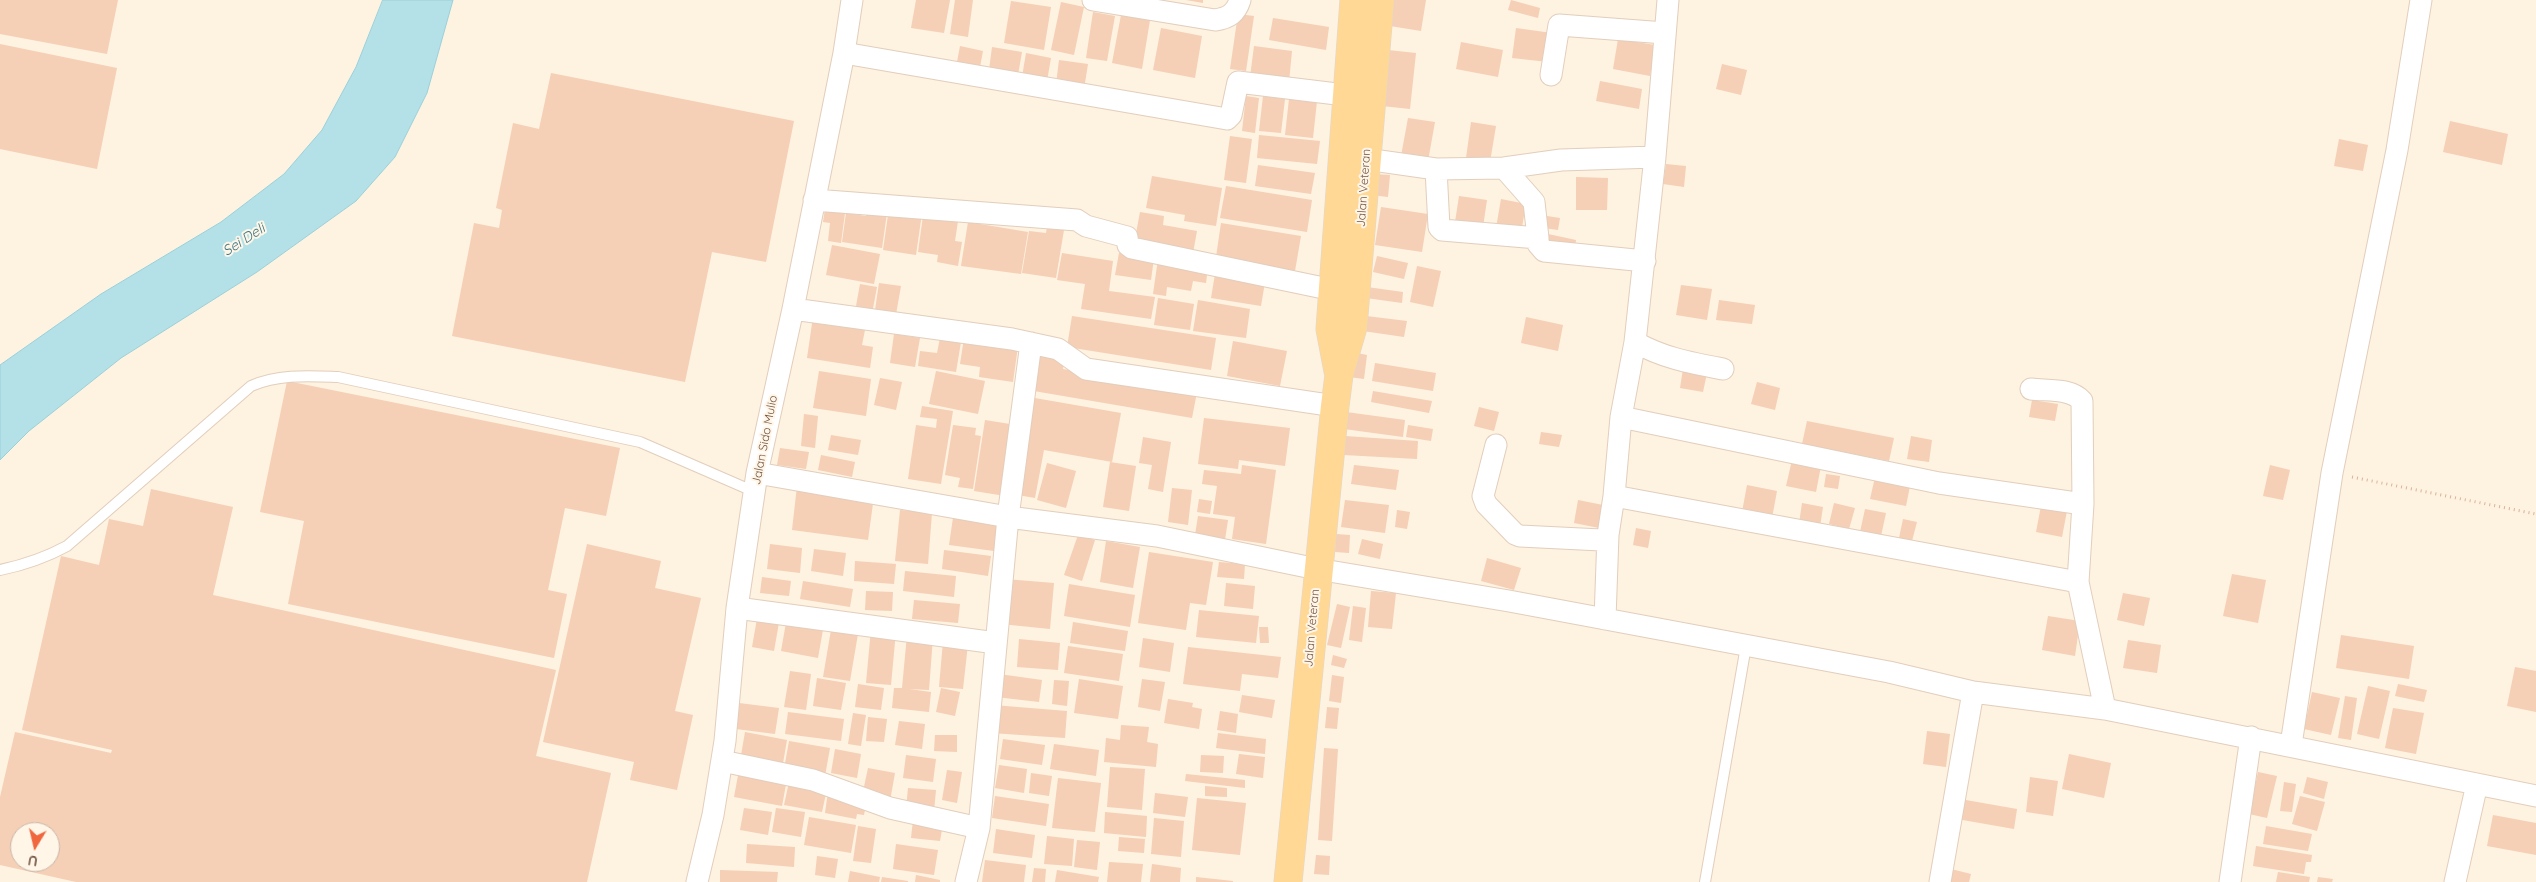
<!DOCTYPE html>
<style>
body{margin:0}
#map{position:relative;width:2536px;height:882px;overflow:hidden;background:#fef2e0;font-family:Quicksand,sans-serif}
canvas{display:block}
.north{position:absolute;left:10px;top:822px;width:50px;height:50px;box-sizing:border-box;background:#fff6e8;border:1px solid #c8b6a7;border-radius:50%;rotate:189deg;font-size:14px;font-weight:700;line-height:20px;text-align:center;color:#765746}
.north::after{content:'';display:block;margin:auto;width:18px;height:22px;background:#f0663d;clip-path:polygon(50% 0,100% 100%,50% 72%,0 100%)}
</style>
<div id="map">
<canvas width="2536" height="882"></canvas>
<div class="north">U</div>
</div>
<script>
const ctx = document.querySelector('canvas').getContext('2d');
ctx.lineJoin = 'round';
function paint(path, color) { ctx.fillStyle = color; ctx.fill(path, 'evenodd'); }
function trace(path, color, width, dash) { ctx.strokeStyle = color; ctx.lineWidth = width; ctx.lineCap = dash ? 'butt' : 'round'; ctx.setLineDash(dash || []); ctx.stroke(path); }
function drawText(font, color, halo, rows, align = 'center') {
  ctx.font = font + ' Quicksand,sans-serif'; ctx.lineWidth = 4; ctx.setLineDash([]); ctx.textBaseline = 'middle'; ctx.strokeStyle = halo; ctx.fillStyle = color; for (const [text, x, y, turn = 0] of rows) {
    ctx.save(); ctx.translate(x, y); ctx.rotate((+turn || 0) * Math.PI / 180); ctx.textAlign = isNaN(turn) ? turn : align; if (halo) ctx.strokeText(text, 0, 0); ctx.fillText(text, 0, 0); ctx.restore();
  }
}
const water = new Path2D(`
 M383 0H453L427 93 395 157 356 201 257 272 121 358 29 431 0 460V365L101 294 221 222 284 174 322 130 356 67Z`);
const building = new Path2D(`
 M0 0H118L107 54 0 34Z
 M916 0H950L944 33 911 28Z
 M955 0H973L968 37 950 34Z
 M1186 0H1203V3Z
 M1394 0H1426L1421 31 1390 26Z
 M1511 0 1540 8 1538 18 1508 10Z
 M1011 1 1051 7 1044 50 1004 43Z
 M1061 2 1084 7 1074 55 1051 50Z
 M1093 12 1115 16 1107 61 1086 58Z
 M1238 14 1254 16 1246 71 1230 69Z
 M1121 15 1150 20 1142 69 1112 63Z
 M1273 18 1329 27 1326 50 1269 40Z
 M1161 28 1202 36 1195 78 1153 70Z
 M1516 28 1552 33 1548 62 1512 58Z
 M1618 39 1655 45 1650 76 1613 69Z
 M1461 42 1503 50 1498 77 1456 69Z
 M0 44 117 68 97 169 0 149Z
 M960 46 983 51 980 67 957 62Z
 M1254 46 1292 51 1289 82 1250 77Z
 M992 47 1022 52 1018 75 989 70Z
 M1388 50 1416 53 1410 109 1382 106Z
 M1026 53 1051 58 1047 81 1022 77Z
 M1059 60 1088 64 1084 89 1056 84Z
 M1722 64 1747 70 1741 95 1716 89Z
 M551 73 794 121 766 262 712 252 685 382 452 336 474 223 499 228 502 210 496 208 513 123 539 129Z
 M1600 81 1642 89 1639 109 1596 101Z
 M1246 96 1259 98 1255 133 1242 131Z
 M1263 96 1285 99 1281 133 1259 131Z
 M1289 99 1317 101 1313 138 1285 135Z
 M1408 118 1435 122 1428 161 1401 156Z
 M2450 121 2508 134 2502 165 2443 152Z
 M1471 122 1496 126 1490 162 1466 158Z
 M1259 135 1320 141 1317 164 1257 158Z
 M1230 136 1252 139 1246 183 1224 180Z
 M2339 139 2368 145 2363 171 2334 166Z
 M1666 164 1686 166 1684 187 1663 184Z
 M1258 165 1315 173 1311 194 1255 186Z
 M1373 174 1390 175 1388 197 1371 195Z
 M1152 176 1222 188 1216 226 1184 221 1185 215 1146 208Z
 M1576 177 1608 178 1607 210H1576Z
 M1226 186 1312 200 1307 232 1220 218Z
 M1459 196 1487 200 1483 227 1455 222Z
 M1501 199 1526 204 1521 233 1496 228Z
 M1381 207 1428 214 1422 252 1375 245Z
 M889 208 922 213 916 255 883 250Z
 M825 209 845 213 841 243 828 241 830 223 823 222Z
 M867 210 887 213 882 248 842 242 846 213 866 216Z
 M1140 212 1164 216 1163 225 1197 231 1193 253 1134 244Z
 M923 216 958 221 955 241 962 242 958 266 937 262 938 255 918 252Z
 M1547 216 1560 218 1558 230 1544 228Z
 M1048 221 1065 224 1056 278 1022 273 1029 231 1046 233Z
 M968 222 1028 232 1021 274 961 266Z
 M1221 223 1301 236 1295 271 1216 257Z
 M1548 234 1576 240 1575 247 1547 242Z
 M832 245 880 254 874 284 826 275Z
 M1062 253 1113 261 1109 291 1155 297 1151 319 1081 309 1085 284 1057 280Z
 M1119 253 1154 258 1151 280 1115 275Z
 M1377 256 1408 263 1404 279 1373 272Z
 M1158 259 1208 267 1206 283 1193 281 1191 291 1167 287 1166 296 1153 294Z
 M1417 266 1441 271 1433 307 1410 302Z
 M1215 274 1265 282 1261 306 1211 298Z
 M879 283 901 286 895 320 874 317Z
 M860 284 877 287 871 319 854 317Z
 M1681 285 1712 289 1707 320 1676 315Z
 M1367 287 1403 292 1402 303 1366 298Z
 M1158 298 1194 304 1190 330 1154 325Z
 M1198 300 1250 309 1246 338 1193 331Z
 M1719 300 1755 305 1752 324 1716 320Z
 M1358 315 1407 321 1404 337 1356 330Z
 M1072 316 1216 338 1211 370 1067 347Z
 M813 317 866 325 862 345 873 347 870 368 807 358Z
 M1526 317 1563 325 1558 351 1521 343Z
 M941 333 962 336 956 372 918 366 920 351 937 353Z
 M894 334 920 338 915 367 890 363Z
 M964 338 1018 346 1013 382 979 377 980 367 960 364Z
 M1233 341 1287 351 1280 386 1227 376Z
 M1034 352 1065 357 1063 369 1197 392 1192 418 1028 390Z
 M1352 352 1367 355 1364 379 1349 377Z
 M1375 363 1436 373 1433 391 1372 381Z
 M1683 369 1707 373 1703 392 1680 388Z
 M819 371 871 379 866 416 813 408Z
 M936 371 985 381 978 414 929 404Z
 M880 378 902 382 896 410 874 405Z
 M287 381 620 448 606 516 565 508 548 590 567 594 554 658 288 604 304 521 260 512Z
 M1757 382 1780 388 1775 410 1751 404Z
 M1373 391 1432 401 1429 413 1371 402Z
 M1029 397 1121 413 1112 462 1044 450 1035 498 1012 494Z
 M2032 400 2058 404 2055 421 2029 417Z
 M922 406 953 411 941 484 908 479 916 425 936 428 937 419 920 417Z
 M1479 407 1499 412 1494 431 1474 426Z
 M1346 412 1405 420 1403 437 1344 429Z
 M804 414 818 416 815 448 801 446Z
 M1204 418 1290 428 1285 466 1239 460 1238 469 1198 464Z
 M985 420 1010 424 1005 496 974 491Z
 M1807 421 1894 438 1889 461 1802 444Z
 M953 425 976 428 975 435 981 436 973 489 958 487 960 478 945 475Z
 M1408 425 1433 429 1431 441 1406 437Z
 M1541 432 1562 435 1559 447 1539 444Z
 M831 435 861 440 858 455 828 450Z
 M1345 436 1418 441 1417 459 1344 455Z
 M1911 436 1932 440 1929 462 1907 459Z
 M1143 437 1171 442 1163 492 1148 489 1152 465 1139 463Z
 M780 448 809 452 806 469 777 465Z
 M821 455 855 462 852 477 818 470Z
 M1792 460 1821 466 1816 492 1786 486Z
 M1110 462 1136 466 1129 511 1103 507Z
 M1047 463 1076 471 1066 508 1037 500Z
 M1242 465 1276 470 1266 544 1232 539 1235 517 1213 514 1217 486 1202 484 1204 470 1241 474Z
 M1354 465 1399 470 1396 490 1351 484Z
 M2270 465 2290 470 2283 500 2263 496Z
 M1876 473 1911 481 1906 506 1870 499Z
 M1826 474 1840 476 1838 489 1824 487Z
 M1747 485 1777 491 1772 518 1742 512Z
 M797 486 874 496 868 540 792 530Z
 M1172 488 1192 490 1188 525 1168 522Z
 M151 489 233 507 213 595 556 670 536 756 611 773 587 882H76L0 865V797L15 732 111 753 112 750 22 730 61 556 99 565 109 519 143 526ZM20 832H50V862H20Z
 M1199 499 1212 501 1210 514 1197 512Z
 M1345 500 1389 505 1385 533 1341 527Z
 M1578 500 1603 505 1599 528 1574 523Z
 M1802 503 1823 507 1820 527 1799 524Z
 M1834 503 1855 508 1849 529 1829 524Z
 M2041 506 2067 511 2062 537 2036 532Z
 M1865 509 1886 513 1881 536 1860 532Z
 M900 510 932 513 928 564 895 561Z
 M1397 510 1410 512 1407 529 1395 527Z
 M954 511 999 517 994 551 949 545Z
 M1198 516 1228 520 1225 540 1195 535Z
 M1903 519 1917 522 1912 541 1899 538Z
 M1636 528 1651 531 1648 548 1633 545Z
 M1336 534 1350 535 1349 553 1335 552Z
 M1078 535 1095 540 1082 581 1064 575Z
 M1362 539 1383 544 1380 559 1358 554Z
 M1106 541 1140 547 1133 588 1100 582Z
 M587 544 661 561 655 588 701 598 675 711 693 715 677 790 630 780 634 762 543 742Z
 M770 544 802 548 800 573 767 569Z
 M814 549 846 553 843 576 811 571Z
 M944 550 991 556 988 576 942 569Z
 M1149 552 1213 562 1206 605 1190 603 1186 630 1138 623Z
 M1487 558 1521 568 1514 590 1481 581Z
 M855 561 896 564 894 584 854 581Z
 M1219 562 1245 564 1244 579 1217 577Z
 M905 571 956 576 954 597 903 591Z
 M2232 574 2266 580 2258 623 2223 616Z
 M762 577 791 581 789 596 760 593Z
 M1005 579 1054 583 1050 629 1001 624Z
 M803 581 853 589 850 607 800 599Z
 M1226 583 1255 586 1253 609 1224 606Z
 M1069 584 1135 595 1130 627 1064 616Z
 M866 591 893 592 892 611 865 610Z
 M1371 591 1396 593 1392 629 1368 627Z
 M2123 593 2150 598 2144 626 2117 620Z
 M914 600 960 604 958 623 912 619Z
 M1337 604 1350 607 1341 648 1327 645Z
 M1353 606 1366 608 1362 642 1349 640Z
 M1199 610 1259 616 1256 643 1196 637Z
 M758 613 780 617 774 651 752 647Z
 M2048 616 2080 621 2075 656 2042 650Z
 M787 617 824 624 818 658 781 651Z
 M1073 622 1128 631 1125 651 1070 643Z
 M832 624 859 628 850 681 823 677Z
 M1259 627H1268L1269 643H1260Z
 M871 629 896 631 891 685 866 683Z
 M907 635 933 637 929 690 909 689 931 692 929 712 892 708 894 688H902Z
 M2341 635 2414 646 2409 679 2336 668Z
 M1143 638 1174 643 1170 672 1139 667Z
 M1019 639 1060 643 1058 670 1017 667Z
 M2128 640 2161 645 2157 673 2123 668Z
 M943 641 968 644 963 689 939 687Z
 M1068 646 1123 654 1119 681 1064 673Z
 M1188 647 1281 657 1278 678 1242 674 1240 691 1183 684Z
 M1333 655 1347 659 1344 668 1331 665Z
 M2515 667 2536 671V712L2507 706Z
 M790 671 811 674 806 710 784 707Z
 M999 674 1042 680 1039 702 996 697Z
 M1332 675 1344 677 1341 703 1329 701Z
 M817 678 846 683 841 710 813 706Z
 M1079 679 1123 686 1118 719 1074 713Z
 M1142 679 1165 682 1160 711 1138 707Z
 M1054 680 1069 681 1067 706 1052 704Z
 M858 684 884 688 881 710 855 707Z
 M2398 684 2427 690 2424 702 2395 696Z
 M2368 686 2390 691 2379 739 2357 734Z
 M941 688 960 692 955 716 936 712Z
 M2312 692 2340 698 2331 735 2304 729Z
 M1242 695 1275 700 1272 718 1239 712Z
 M2345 696 2357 698 2351 740 2338 738Z
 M1168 699 1193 703 1192 707 1202 709 1199 729 1164 723Z
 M739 703 779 708 775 734 736 729Z
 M993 705 1067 711 1065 738 991 733Z
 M1327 707 1339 708 1337 729 1325 728Z
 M2393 708 2424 713 2416 754 2385 748Z
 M1220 711 1238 714 1236 733 1217 730Z
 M788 712 844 719 841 741 785 734Z
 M853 713 866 715 861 746 848 744Z
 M868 717 887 719 884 742 866 741Z
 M899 721 925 724 922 749 895 745Z
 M1121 725 1149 727 1147 742 1158 744 1156 767 1104 762 1106 738 1120 740Z
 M1927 731 1950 734 1946 767 1923 764Z
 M745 732 787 740 782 769 740 761Z
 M1218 733 1266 739 1265 754 1216 748Z
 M935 735H957V752L934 751Z
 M1003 739 1045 745 1042 765 1000 759Z
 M789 741 830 748 825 776 784 769Z
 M1054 744 1099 750 1096 776 1050 769Z
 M1324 748 1338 749 1332 841 1318 840Z
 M835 749 861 754 857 778 831 773Z
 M1239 754 1265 757 1263 778 1236 774Z
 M2069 754 2111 763 2104 798 2062 789Z
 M906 755 936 759 933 782 903 778Z
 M1201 755 1224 756 1223 773 1200 772Z
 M999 765 1027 769 1024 793 995 788Z
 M1110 767 1145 769 1142 810 1107 807Z
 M868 768 895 773 890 801 862 796Z
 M739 770 787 779 782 806 734 797Z
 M947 770 962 772 957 803 942 800Z
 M2258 772 2277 776 2267 818 2249 814Z
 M1031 773 1052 776 1049 796 1029 793Z
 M1186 774 1245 780V788L1185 781Z
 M2030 777 2058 781 2053 816 2026 812Z
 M2307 777 2328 782 2324 799 2303 793Z
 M1058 778 1101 783 1095 832 1052 828Z
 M789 782 827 789 822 812 784 805Z
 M2284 782 2296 784 2292 812 2280 811Z
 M1205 786 1227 788V797L1205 796Z
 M908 788 936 790 934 811 906 809Z
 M828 792 867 800 864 815 857 814 856 819 825 813Z
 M1155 793 1188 797 1185 817 1153 813Z
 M995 796 1049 804 1046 826 992 818Z
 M2300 796 2325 802 2317 831 2292 824Z
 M1197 798 1246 803 1240 855 1192 850Z
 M1960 799 2017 809 2014 829 1957 819Z
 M744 808 772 812 768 835 740 830Z
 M776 808 805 812 801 837 772 832Z
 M1105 812 1147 816 1146 837 1104 833Z
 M2493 815 2536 823V855L2487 846Z
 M809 817 856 825 851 853 804 845Z
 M1154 818 1184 821 1181 857 1151 854Z
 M913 820 943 824 940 841 911 838Z
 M858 826 876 829 871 863 853 861Z
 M2266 826 2312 834 2308 851 2263 844Z
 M996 829 1035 835 1032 858 993 853Z
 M1047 836 1074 839 1072 866 1044 864Z
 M1119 837 1145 839 1144 853 1118 851Z
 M1077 840 1100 842 1097 870 1074 867Z
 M747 844 795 847 794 867 746 863Z
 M896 844 938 850 934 875 893 869Z
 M2256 846 2312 855 2311 862H2306L2304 874 2253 866Z
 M1316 855 1330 856 1329 875 1314 874Z
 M817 856 838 859 835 878 815 875Z
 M985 860 1026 865 1024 882H982Z
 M1109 862 1143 864 1141 882H1107Z
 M1152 864 1181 868 1180 882H1150Z
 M1034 868 1046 869 1045 882H1032Z
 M1947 868 1971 874 1969 882H1944Z
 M720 870 778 872 777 882H720Z
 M1057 870 1099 877 1098 882H1055Z
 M850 871 880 877 879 882H848Z
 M2278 872 2310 877 2309 882H2276Z
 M916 875 940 880V882H915Z
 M882 877 908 881V882H881Z
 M1196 877 1233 881V882H1196Z
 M2318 877 2333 879 2332 882H2317Z`);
const path = new Path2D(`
 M2352 477 2536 514`);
const lane = new Path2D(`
 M0 570C24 565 45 558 67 546L251 386C279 374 308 376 338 377L640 442 755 492
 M1705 882 1746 646`);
const street = new Path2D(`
 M1093 0 1215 20C1229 18 1236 13 1240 0
 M1668 0 1655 157 1635 342C1663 358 1691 363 1723 369
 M844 53 1227 119 1231 115 1238 82 1345 95
 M1551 75 1559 25 1665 33
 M1366 159 1436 169 1504 168 1561 160 1655 157
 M1504 168 1534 202 1538 238
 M1436 169 1439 227 1442 230 1538 238V244L1544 251 1645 261
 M814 200 1077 220 1086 226 1127 237 1128 245 1132 248 1333 290
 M793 309 1012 339 1058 349 1086 369 1335 406
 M2031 389C2048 391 2071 388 2082 401L2083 504 2078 582 2105 709
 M1621 417 1635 342
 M1496 445 1483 496 1486 504 1515 534 1520 536 1601 540 1608 535 1614 496 1621 417 1939 483 2083 504
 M757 473 1008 517 1157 536 1317 569 1509 601 1889 672 1973 692 2105 709 2536 796
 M1614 496 2078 582
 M737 608 996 643
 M1605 619 1608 535
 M2291 745 2332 473 2397 150 2421 0
 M722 761 813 780 890 808 979 828
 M697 882 713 815 725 741 737 608 757 473 793 309 844 53 852 0
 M966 882 979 828 1008 517 1031 343
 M1940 882 1973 692
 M2230 882 2251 737
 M2455 882 2477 784`);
const primary = new Path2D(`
 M1338 371 1330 329 1354 0
 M1288 882 1335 406 1339 375 1353 327 1380 0`);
const streetNames = [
 ["Jalan Veteran",1364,188,-86],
 ["Jalan Sido Mulio",765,440,-79],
 ["Jalan Veteran",1312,628,-85]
];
const waterNames = [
 ["Sei Deli",244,240,-33]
];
paint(water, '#b4e0e8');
trace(water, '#9ad0da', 1);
paint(building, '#f5cfb6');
trace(lane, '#e2cebc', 12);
trace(street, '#e2cebc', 23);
trace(primary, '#ded7d3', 29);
trace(path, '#d9b39a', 3, [1, 4]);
trace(lane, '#fff', 10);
trace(street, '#fff', 21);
trace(primary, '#ffd896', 28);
drawText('12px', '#765746', '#fff6e8', streetNames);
drawText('italic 14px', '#3b7784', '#fff6e8', waterNames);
</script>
